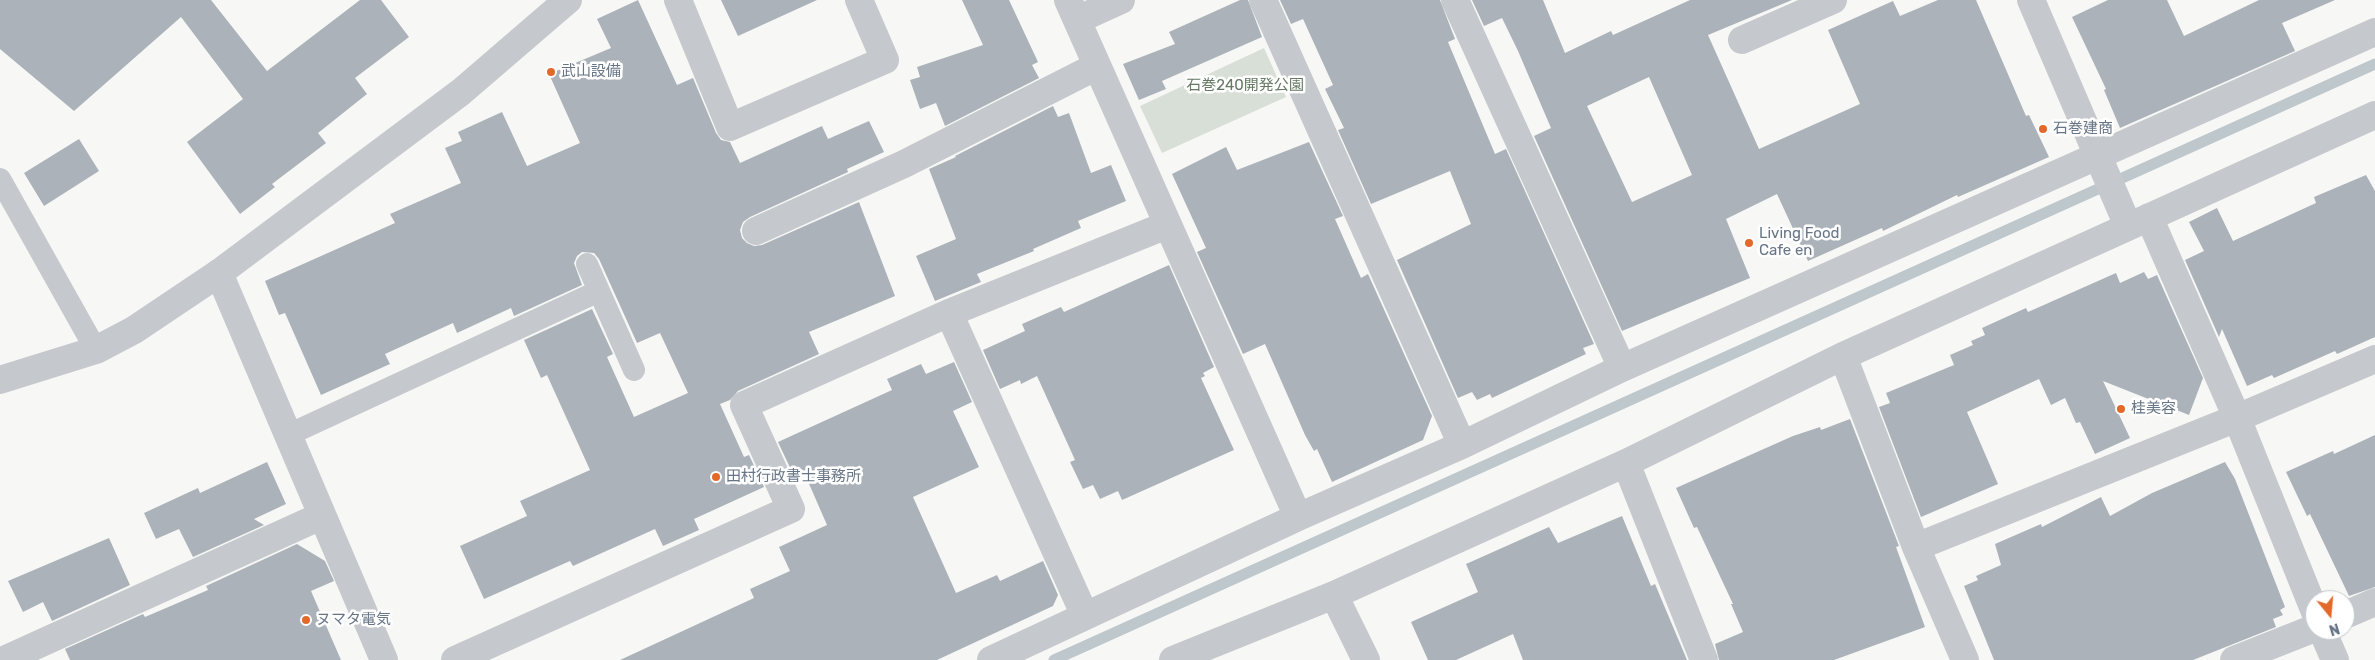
<!DOCTYPE html>
<meta charset="utf-8">
<style>
body{margin:0}
#map{position:relative;width:2375px;height:660px;overflow:hidden;background:#f7f8f5;font-family:Rubik,sans-serif}
canvas{display:block}
.north{position:absolute;left:2305px;top:590px;width:50px;height:50px;box-sizing:border-box;background:#fff;border:1px solid #c2c8cf;border-radius:50%;rotate:163deg;font-size:14px;font-weight:700;line-height:20px;text-align:center;color:#677586}
.north::after{content:'';display:block;margin:auto;width:18px;height:22px;background:#e3692a;clip-path:polygon(50% 0,100% 100%,50% 72%,0 100%)}
</style>
<div id="map">
<canvas width="2375" height="660"></canvas>
<div class="north">N</div>
</div>
<script>
const ctx = document.querySelector('canvas').getContext('2d');
ctx.lineJoin = 'round';
function paint(path, color) { ctx.fillStyle = color; ctx.fill(path, 'evenodd'); }
function trace(path, color, width, dash) { ctx.strokeStyle = color; ctx.lineWidth = width; ctx.lineCap = dash ? 'butt' : 'round'; ctx.setLineDash(dash || []); ctx.stroke(path); }
function drawText(font, color, halo, rows, align = 'center') {
  ctx.font = font + ' Rubik,"Noto Sans JP",sans-serif'; ctx.lineWidth = 5; ctx.setLineDash([]); ctx.textBaseline = 'middle'; ctx.strokeStyle = halo; ctx.fillStyle = color; for (const [text, x, y, turn = 0] of rows) {
    ctx.save(); ctx.translate(x, y); ctx.rotate((+turn || 0) * Math.PI / 180); ctx.textAlign = isNaN(turn) ? turn : align; if (halo) ctx.strokeText(text, 0, 0); ctx.fillText(text, 0, 0); ctx.restore();
  }
}
const green = new Path2D(`
 M1264 48 1286 97 1162 153 1140 106Z`);
const stream = new Path2D(`
 M1054 660 2375 64`);
const building = new Path2D(`
 M0 0H211L267 71 360 0H381L409 37 355 78 367 94 318 133 326 143 272 184 275 187 240 214 187 142 243 99 181 17 74 111 0 49Z
 M638 0 677 85 693 78 716 133 721 140 730 142 740 163 822 126 828 139 869 121 884 152 847 169 848 172 750 217 743 222 740 230 742 238 747 243 754 246 762 245 859 202 895 296 809 332 819 354 738 391 730 400 720 404 744 457 749 455 764 487 694 519 699 530 663 546 655 529 573 566 570 561 484 599 460 546 527 516 520 501 590 470 547 375 541 378 524 340 592 309 613 354 607 357 634 417 688 393 660 333 637 343 599 259 594 253 582 252 577 256 574 263 582 285 514 316 511 308 457 333 453 323 385 354 390 364 321 395 285 313 279 315 265 281 395 223 390 214 461 183 445 148 462 141 458 132 502 112 527 166 580 143 549 74 611 48 597 19Z
 M721 0H817L738 36Z
 M962 0H1009L1038 62 1032 65 1039 78 945 126 936 103 920 109 910 80 920 77 917 67 983 45Z
 M1240 0H1248L1262 37 1162 81 1166 89 1139 100 1123 64 1175 44 1169 32Z
 M1280 0H1440L1455 39 1448 42 1495 154 1506 149 1594 344 1583 348 1586 354 1492 398 1490 394 1477 400 1472 392 1458 398 1397 260 1471 224 1450 171 1371 204 1338 130 1344 128 1325 89 1333 85 1303 19 1291 24Z
 M1472 0H1543L1565 53 1611 31 1613 35 1690 0H1792L1708 35 1759 149 1860 104 1828 30 1893 1 1900 16 1938 0H1976L2026 116 2029 115 2049 157 1958 197 1957 195 1883 231 1882 228 1808 261 1777 194 1726 219 1750 278 1622 331 1534 136 1551 128 1518 51 1502 18 1484 26ZM1649 77 1692 175 1632 202 1587 106Z
 M2108 0H2167L2184 36 2259 0H2335L2282 23 2295 51 2120 128 2104 90 2106 89 2072 17Z
 M1053 106 1058 117 1069 113 1091 173 1111 165 1126 201 1078 221 1081 228 1033 249 1034 251 977 274 981 282 935 301 916 256 956 239 929 169 956 157 955 156Z
 M79 139 99 171 44 206 24 173Z
 M1309 142 1343 216 1335 219 1361 278 1368 274 1432 416 1423 440 1332 482 1317 449 1314 451 1305 435 1265 344 1243 354 1197 252 1206 248 1172 174 1226 147 1237 170Z
 M2366 175 2375 191V337L2337 354 2335 351 2274 378 2272 375 2247 386 2222 329 2219 337 2185 260 2204 251 2189 222 2217 208 2233 241 2316 203 2314 197Z
 M1169 265 1214 367 1203 373 1205 376 1201 378 1234 450 1122 500 1118 491 1100 499 1093 485 1083 489 1070 462 1075 460 1037 376 1021 384 1020 380 1000 389 983 350 1025 331 1022 324 1061 307 1064 312Z
 M2144 272 2148 279 2157 275 2203 378 2189 415 2103 381 2130 438 2095 454 2080 422 2076 423 2065 398 2051 405 2039 379 1967 412 1998 484 1921 517 1879 407 1890 403 1886 393 1954 365 1950 355 1973 345 1971 341 1985 335 1982 328 2026 308 2028 312 2116 273 2120 283Z
 M954 362 972 402 953 411 979 467 913 497 956 593 997 575 1000 581 1043 561 1058 595 1053 606 937 660H620L754 598 750 589 790 571 779 547 827 525 803 470 793 474 778 442 892 390 887 379 921 364 926 374Z
 M1850 419 1899 546 1896 547 1925 627 1834 660H1719L1715 644 1743 632 1731 604H1733L1697 527 1694 528 1676 488 1793 436 1820 427 1821 430Z
 M2375 435V587L2349 596 2310 514 2307 516 2286 472 2333 451 2334 454Z
 M267 462 286 504 254 519 264 525 193 557 179 529 156 539 144 513 198 488 200 493Z
 M2225 462 2235 479 2285 607 2280 610 2283 615 2273 619 2276 627 2193 660H1994L1964 586 1978 580 1976 576 2001 565 1995 544 2041 524 2042 527 2101 497 2110 516 2152 493Z
 M1622 516 1651 586 1655 584 1687 660H1523L1513 634 1456 660H1428L1411 622 1478 592 1466 564 1549 527 1558 543Z
 M109 538 130 585 52 621 43 602 23 612 8 581Z
 M297 544 325 561 334 581 311 591 341 660H70L65 649 143 614 145 617 208 590 206 586Z`);
const service = new Path2D(`
 M0 179 96 350
 M587 264 634 370
 M288 435 599 291`);
const minor = new Path2D(`
 M678 0 730 127 885 60 859 0
 M1068 0 1298 517
 M1263 0 1462 445
 M1455 0 1622 368
 M2031 0 2128 226
 M1077 20 1121 0
 M1742 40 1833 0
 M2149 217 2237 418 2315 612
 M756 231 904 164 1097 66
 M219 273 384 660
 M949 313 1085 616
 M1843 356 1916 547 1965 660
 M1626 463 1704 660
 M1916 547 2237 418 2375 359
 M1334 595 1366 660
 M2345 615 2375 602
 M2322 630 2335 660
 M4 660 321 516
 M455 660 791 509 744 405 949 313 1167 225
 M991 660 1298 517 1462 445 1622 368 2375 32
 M1173 660 1334 595 1626 463 1843 356 2375 115
 M2234 660 2315 628`);
const tertiary = new Path2D(`
 M0 380 96 350 134 330 219 273 461 92 568 0`);
const markers = [
 [551,72,5,"#e3692a"],
 [2043,129,5,"#e3692a"],
 [1749,243,5,"#e3692a"],
 [2121,409,5,"#e3692a"],
 [716,477,5,"#e3692a"],
 [306,620,5,"#e3692a"]
];
const poiNames = [
 ["武山設備",561,72],
 ["石巻建商",2053,129],
 ["Living Food",1759,234],
 ["Cafe en",1759,251],
 ["桂美容",2131,409],
 ["田村行政書士事務所",726,477],
 ["ヌマタ電気",316,620]
];
const parkNames = [
 ["石巻240開発公園",1245,86]
];
paint(green, '#d8dfd6');
trace(stream, '#bec7cc', 11);
paint(building, '#abb2b9');
trace(service, '#c5c8cc', 22);
trace(minor, '#c5c8cc', 28);
trace(tertiary, '#c5c8cc', 28);
for (const [x, y, r, color] of markers) { const dot = new Path2D(); dot.arc(x, y, r, 0, 2 * Math.PI); ctx.fillStyle = color; ctx.fill(dot); trace(dot, '#fff', 2); }
drawText('15px', '#677586', '#fff', poiNames, 'left');
drawText('15px', '#647862', '#fff', parkNames);
</script>
